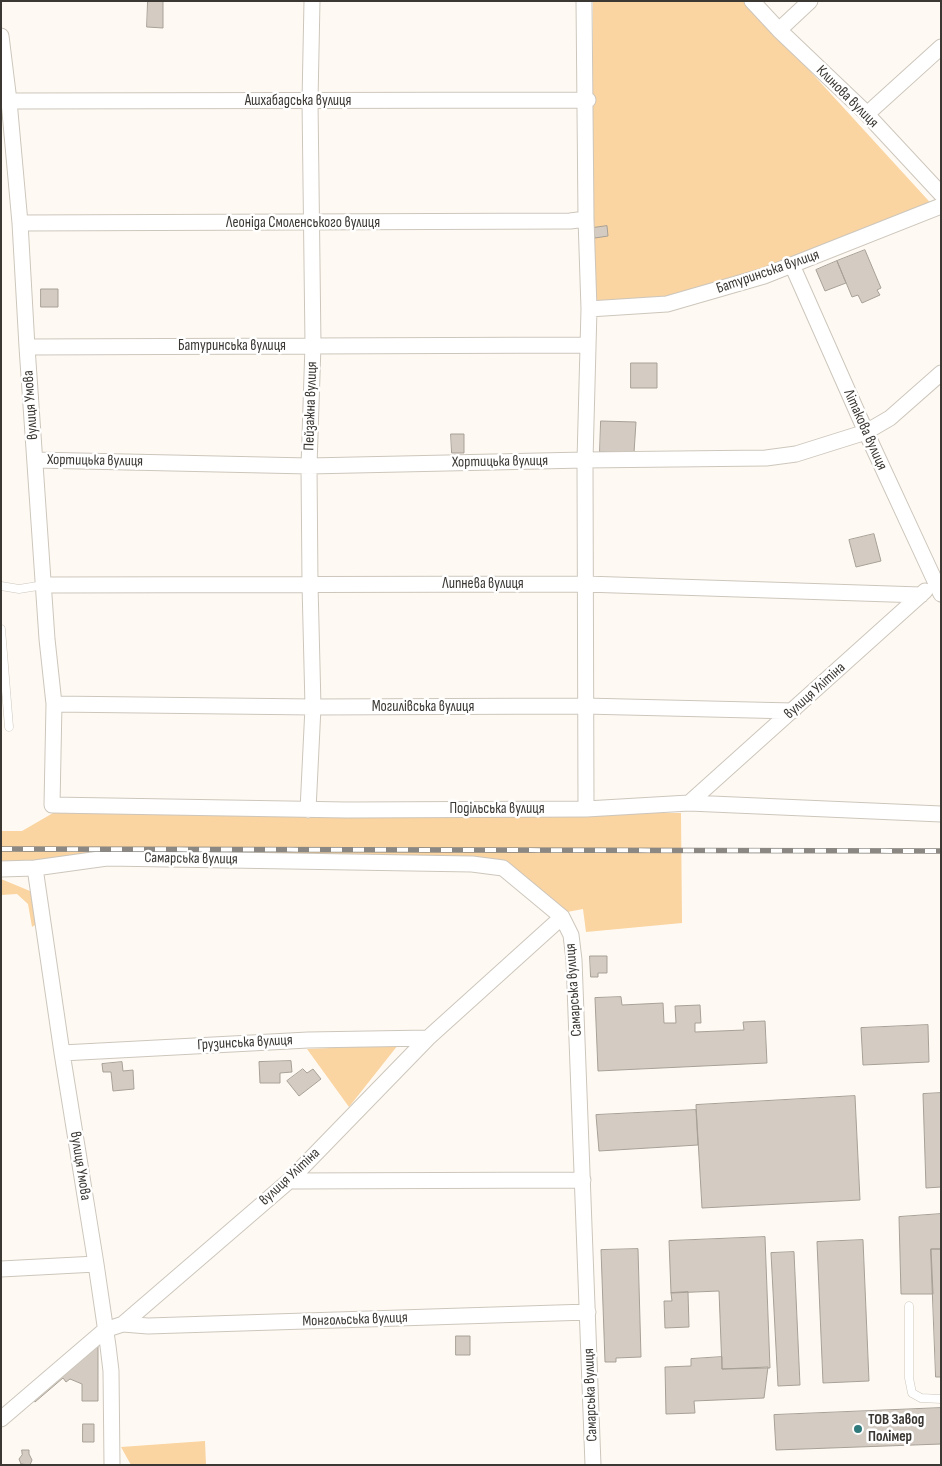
<!DOCTYPE html>
<meta charset="utf-8">
<style>
body{margin:0}
#map{position:relative;width:942px;height:1466px;overflow:hidden;background:#fefaf3;font-family:"Sofia Sans Condensed",sans-serif}
canvas{display:block}
.frame{position:absolute;inset:0;border:2px solid #3b3834;pointer-events:none}
</style>
<div id="map">
<canvas width="942" height="1466"></canvas>
<div class="frame"></div>
</div>
<script>
const ctx = document.querySelector('canvas').getContext('2d');
ctx.lineJoin = 'round';
function paint(path, color) { ctx.fillStyle = color; ctx.fill(path, 'evenodd'); }
function trace(path, color, width, dash) { ctx.strokeStyle = color; ctx.lineWidth = width; ctx.lineCap = dash ? 'butt' : 'round'; ctx.setLineDash(dash || []); ctx.stroke(path); }
function drawText(font, color, halo, rows, align = 'center') {
  ctx.font = font + ' "Sofia Sans Condensed",sans-serif'; ctx.lineWidth = 5; ctx.setLineDash([]); ctx.textBaseline = 'middle'; ctx.strokeStyle = halo; ctx.fillStyle = color; for (const [text, x, y, turn = 0] of rows) {
    ctx.save(); ctx.translate(x, y); ctx.rotate((+turn || 0) * Math.PI / 180); ctx.textAlign = isNaN(turn) ? turn : align; if (halo) ctx.strokeText(text, 0, 0); ctx.fillText(text, 0, 0); ctx.restore();
  }
}
const green = new Path2D(`
 M593 1H746L937 210 667 301 592 304Z
 M53 813H681L682 923 586 932 583 909 567 912 518 871 53 859 1 862V831H22Z
 M1 879 30 891 37 898 38 923 32 927 28 904 17 894 1 895Z
 M398 1045 349 1107 307 1049Z
 M205 1441 206 1465H131L121 1447Z`);
const building = new Path2D(`
 M148 1H163V28L147 27Z
 M607 226 608 236 595 238 593 228Z
 M865 250 881 288 877 290 880 295 862 303 858 295 852 297 837 261Z
 M837 261 846 283 825 291 816 270Z
 M41 289H58V307H41Z
 M631 363H657V388H631Z
 M601 421 636 422 634 453 600 452Z
 M451 434H464V453H452Z
 M874 534 881 561 856 567 849 540Z
 M590 956H607V973H598V977H591Z
 M621 997 622 1005 663 1003 664 1023H676L675 1006 700 1005 701 1023H695V1032L744 1030 743 1022 765 1021 767 1063 598 1071 595 998Z
 M928 1025 929 1062 863 1065 861 1028Z
 M291 1061 292 1072 280 1073V1083H260L259 1062Z
 M122 1062 123 1071 133 1070 134 1089 113 1091 111 1072H103L102 1064Z
 M303 1069 307 1073 313 1069 321 1079 299 1096 287 1081Z
 M941 1093V1187L926 1188 923 1094Z
 M855 1096 860 1200 702 1208 696 1105Z
 M696 1110 698 1145 599 1151 596 1115Z
 M941 1214V1249H931L933 1294H901L899 1217Z
 M765 1237 770 1368 722 1369 719 1291 671 1293 669 1241Z
 M863 1240 869 1381 823 1383 817 1242Z
 M638 1249 641 1357 616 1358V1362H605L601 1250Z
 M931 1249H941V1377H936Z
 M794 1252 800 1385 778 1386 771 1253Z
 M688 1292 689 1327 665 1328 664 1301H672L671 1293Z
 M456 1336H470V1355H456Z
 M98 1343V1401H82V1384L70 1379 66 1382 63 1378 35 1402 29 1397Z
 M722 1357V1369L768 1367 764 1398 694 1401 695 1413 666 1414 665 1367 691 1366V1359Z
 M941 1408V1444L776 1450 774 1415Z
 M83 1424H94V1442H83Z
 M22 1450H29V1454L32 1460 30 1465 21 1464 19 1459 22 1455Z`);
const service = new Path2D(`
 M1 586 19 589 44 585
 M1 629 9 727
 M909 1306V1378L912 1393 921 1398 941 1399`);
const minor = new Path2D(`
 M584 1 586 219 589 309 585 460 586 809
 M752 1 779 30 863 110 941 194
 M779 30 810 1
 M1 36 9 101 20 223 27 347 47 639 54 704 52 805 347 810 586 809 689 803 941 814
 M9 101 588 100
 M867 114 941 47
 M20 223 570 221 586 219
 M792 265 866 432 941 594
 M589 309 667 304 764 276 941 206
 M27 347 588 345
 M35 460 309 466 585 460 766 458 796 454 866 432 890 418 941 373
 M44 585 585 584 921 595
 M54 704 313 707 584 706 793 711
 M689 803 925 591
 M308 810 313 707 310 584 309 466 313 345 310 101 312 1
 M35 868 62 1053 96 1264 108 1346 111 1371 112 1465
 M1 869 35 868 107 858 472 864 503 868 562 917 571 935 574 960 593 1465
 M62 1053 308 1040 428 1038
 M289 1181 583 1180
 M1 1269 96 1264
 M123 1324 148 1326 588 1312
 M1 1419 105 1330 123 1324 289 1181 428 1038 562 917`);
const rail = new Path2D(`
 M1 849 941 851`);
const markers = [
 [858,1429,5,"#307a7c"]
];
const streetNames = [
 ["Клинова вулиця",847,97,45],
 ["Ашхабадська вулиця",298,101],
 ["Леоніда Смоленського вулиця",303,223],
 ["Батуринська вулиця",768,272,-19],
 ["Батуринська вулиця",232,346],
 ["вулиця Умова",31,405,-94],
 ["Пейзажна вулиця",311,406,-88],
 ["Літакова вулиця",865,430,66],
 ["Хортицька вулиця",95,461,1],
 ["Хортицька вулиця",500,462,-1],
 ["Липнева вулиця",483,584],
 ["вулиця Улітіна",815,691,-42],
 ["Могилівська вулиця",423,707],
 ["Подільська вулиця",497,809],
 ["Самарська вулиця",191,859,1],
 ["Самарська вулиця",574,990,-94],
 ["Грузинська вулиця",245,1043,-3],
 ["вулиця Умова",80,1166,81],
 ["вулиця Улітіна",290,1177,-43],
 ["Монгольська вулиця",355,1320,-2],
 ["Самарська вулиця",591,1395,-92]
];
const poiNames = [
 ["ТОВ Завод",868,1420],
 ["Полімер",868,1437]
];
paint(green, '#fad4a1');
paint(building, '#d4ccc2');
trace(building, '#a7a097', 1);
trace(service, '#cdc6bc', 9);
trace(minor, '#cdc6bc', 17);
trace(service, '#fff', 8);
trace(minor, '#fff', 15);
trace(rail, '#8b8883', 5.5);
trace(rail, '#fff', 4, [11]);
for (const [x, y, r, color] of markers) { const dot = new Path2D(); dot.arc(x, y, r, 0, 2 * Math.PI); ctx.fillStyle = color; ctx.fill(dot); trace(dot, '#fff', 2); }
drawText('15px', '#3b3834', '#fff', streetNames);
drawText('bold 15px', '#3b3834', '#fff', poiNames, 'left');
</script>
